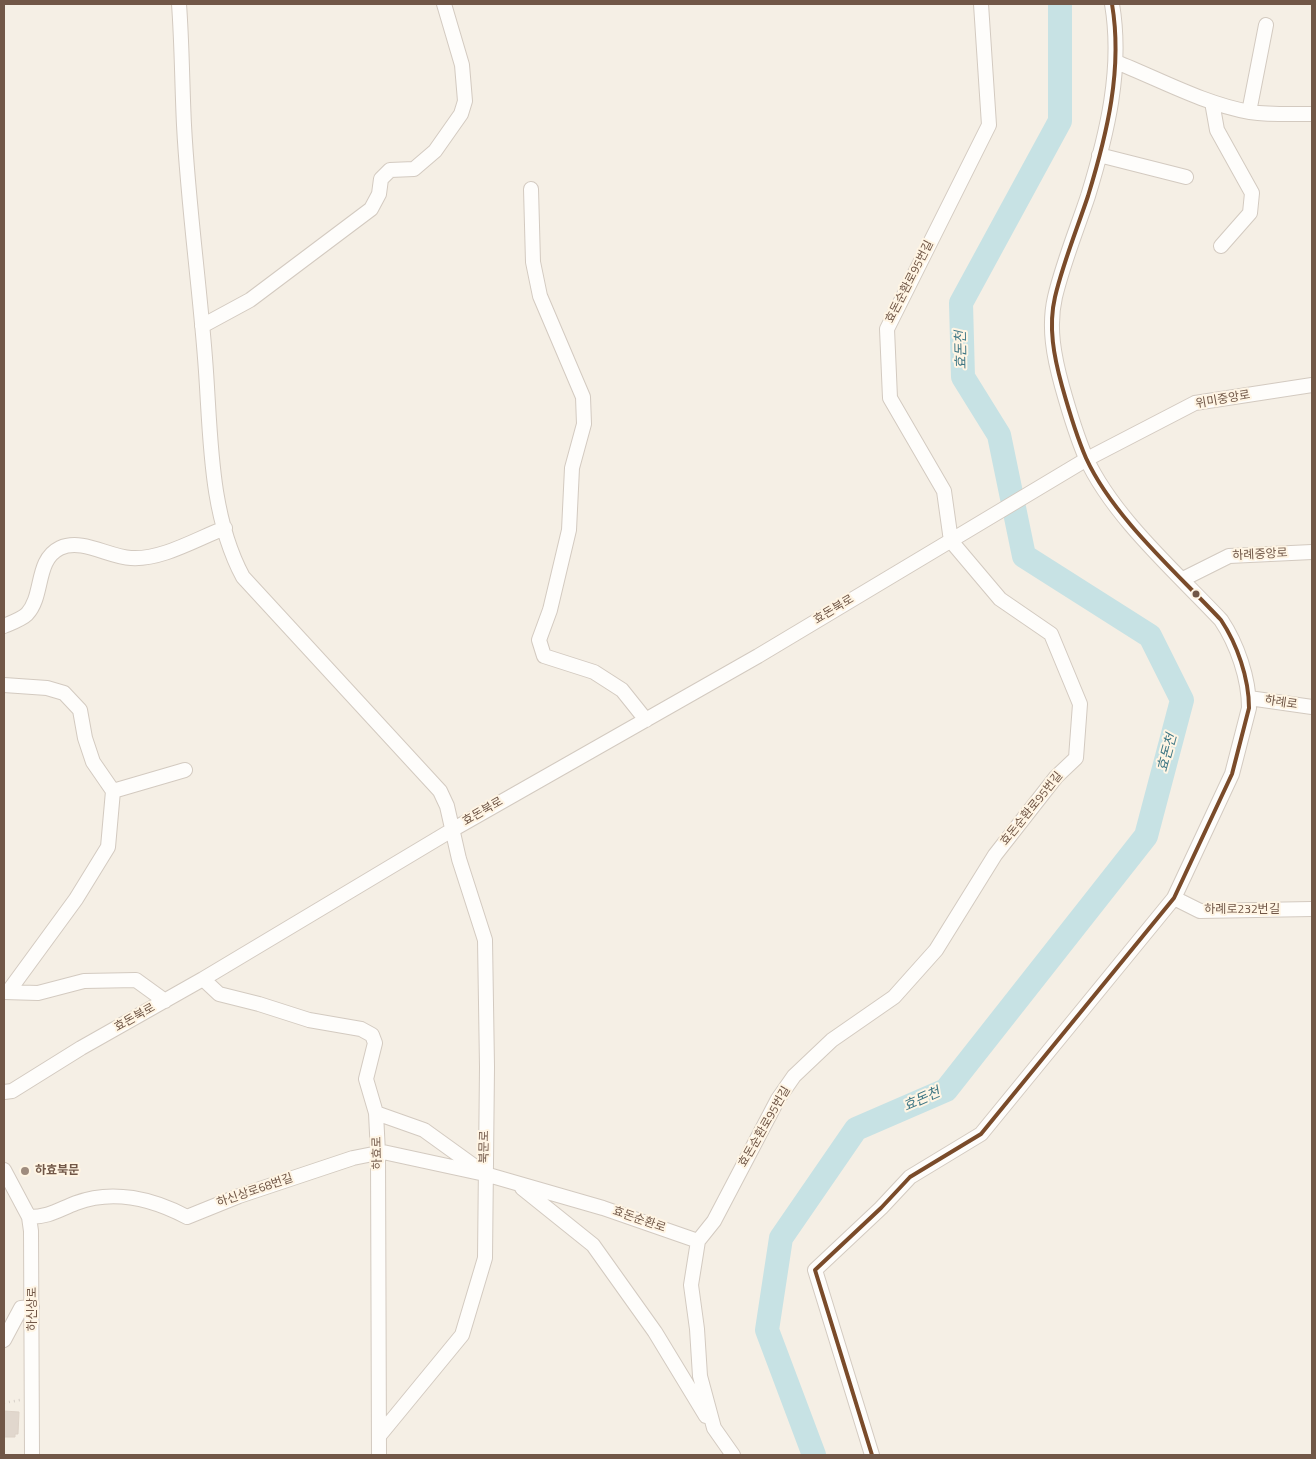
<!DOCTYPE html>
<meta charset="utf-8">
<style>
body{margin:0}
#map{position:relative;width:1316px;height:1459px;overflow:hidden;background:#f5efe5;font-family:"Titillium Web",sans-serif}
canvas{display:block}
.frame{position:absolute;inset:0;border:5px solid #715747;pointer-events:none}
</style>
<div id="map">
<canvas width="1316" height="1459"></canvas>
<div class="frame"></div>
</div>
<script>
const ctx = document.querySelector('canvas').getContext('2d');
ctx.lineJoin = 'round';
function trace(path, color, width, dash) { ctx.strokeStyle = color; ctx.lineWidth = width; ctx.lineCap = dash ? 'butt' : 'round'; ctx.setLineDash(dash || []); ctx.stroke(path); }
function paint(path, color) { ctx.fillStyle = color; ctx.fill(path, 'evenodd'); }
function drawText(font, color, halo, rows, align = 'center') {
  ctx.font = font + ' "Titillium Web","Noto Sans KR",sans-serif'; ctx.lineWidth = 4; ctx.setLineDash([]); ctx.textBaseline = 'middle'; ctx.strokeStyle = halo; ctx.fillStyle = color; for (const [text, x, y, turn = 0] of rows) {
    ctx.save(); ctx.translate(x, y); ctx.rotate((+turn || 0) * Math.PI / 180); ctx.textAlign = isNaN(turn) ? turn : align; if (halo) ctx.strokeText(text, 0, 0); ctx.fillText(text, 0, 0); ctx.restore();
  }
}
const river = new Path2D(`
 M814 1455 767 1330 781 1238 856 1129 946 1090 1146 836 1182 700 1150 636 1024 556 999 435 963 377 961 303 1060 121V4`);
const building = new Path2D(`
 M4 1411 19 1412 18 1434H15V1437H4Z`);
const path = new Path2D(`
 M4 1403 20 1400`);
const minor = new Path2D(`
 M179 4C182 44 182 84 184 125 188 203 199 280 205 358 211 430 208 512 243 577L440 791 447 806 459 859 485 940 487 1067 485 1258 462 1335 379 1436
 M1116 62C1159 79 1204 104 1250 112 1271 115 1292 114 1312 114
 M1212 102 1217 130 1252 193 1250 213 1221 246
 M1249 112 1266 25
 M1099 155 1186 177
 M531 189 533 262 540 296 583 397 584 424 572 468 569 530 550 610 539 640 544 656 594 672 622 690 646 720
 M202 326 250 300 371 209 379 194 381 179 390 170 414 169 435 151 461 114 465 101 462 65 444 4
 M1183 579 1229 556 1312 552
 M4 626C11 623 22 619 27 614 44 596 35 560 60 548 82 538 109 557 131 558 162 560 196 539 225 528
 M4 685 47 688 64 693 80 710 85 738 93 762 113 791 108 847 76 899 8 992
 M1249 698 1312 707
 M113 791 185 770
 M1174 898 1200 911 1312 909
 M203 979 219 994 259 1004 309 1020 361 1029 372 1035 375 1043 366 1079 376 1113 378 1153 379 1455
 M4 992 38 993 84 981 136 980 165 1001
 M4 1092 12 1091 81 1048 203 979 452 830 758 656 1087 459 1195 403 1312 385
 M376 1113 424 1130 485 1174 603 1208 698 1241 691 1285 697 1329 700 1376 714 1428 733 1455
 M4 1170 29 1217 31 1231 32 1455
 M522 1188 593 1245 655 1332 706 1416
 M29 1217C49 1217 58 1210 76 1203 113 1189 153 1199 187 1217L239 1196 353 1158 383 1152 480 1173
 M698 1241 714 1221 778 1099 794 1076 832 1040 894 997 936 950 995 855 1056 777 1076 758 1080 704 1051 634 1000 599 951 541 944 491 890 398 887 329 989 125 981 4
 M4 1340 21 1308 32 1307
 M872 1455 815 1270 881 1208 910 1177 981 1134 1174 898 1232 774 1249 708C1249 678 1237 644 1221 620 1176 572 1113 517 1086 458 1076 435 1069 411 1062 386 1054 357 1048 327 1055 297 1063 263 1077 229 1088 196 1107 134 1123 69 1112 4`);
const bus1 = new Path2D(`
 M872 1455 815 1270 881 1208 910 1177 981 1134 1174 898 1232 774 1249 708C1249 678 1237 644 1221 620 1176 572 1113 517 1086 458 1076 435 1069 411 1062 386 1054 357 1048 327 1055 297 1063 263 1077 229 1088 196 1107 134 1123 69 1112 4`);
const markers = [
 [1196,594,4.5,"#715747"],
 [25,1171,5,"#9f8c7e"]
];
const streetNames = [
 ["효돈순환로95번길",910,282,-63],
 ["위미중앙로",1223,400,-10],
 ["하례중앙로",1260,555,-3],
 ["효돈북로",834,610,-31],
 ["하례로",1281,703,8],
 ["효돈순환로95번길",1032,809,-51],
 ["효돈북로",483,812,-30],
 ["하례로232번길",1242,910],
 ["효돈북로",135,1018,-29],
 ["효돈순환로95번길",765,1127,-60],
 ["북문로",485,1147,-89],
 ["하효로",378,1153,-91],
 ["하신상로68번길",255,1191,-19],
 ["효돈순환로",639,1220,19],
 ["하신상로",33,1309,-90]
];
const poiNames = [
 ["하효북문",35,1171]
];
const waterNames = [
 ["효돈천",962,350,-91],
 ["효돈천",1168,753,-75],
 ["효돈천",922,1100,-24]
];
trace(river, '#c7e2e4', 24);
paint(building, '#e1d7cd');
trace(building, '#ddd2c7', 1);
trace(minor, '#d3cac0', 16);
trace(path, '#d6cfc8', 2.5, [1, 4]);
trace(minor, '#fefdfb', 14);
trace(bus1, '#7a4b2a', 4);
for (const [x, y, r, color] of markers) { const dot = new Path2D(); dot.arc(x, y, r, 0, 2 * Math.PI); ctx.fillStyle = color; ctx.fill(dot); trace(dot, '#fff5e4', 2); }
drawText('12px', '#715747', '#fff5e4', streetNames);
drawText('bold 12px', '#715747', '#fff5e4', poiNames, 'left');
drawText('italic 14px', '#417885', '#fff5e4', waterNames);
</script>
